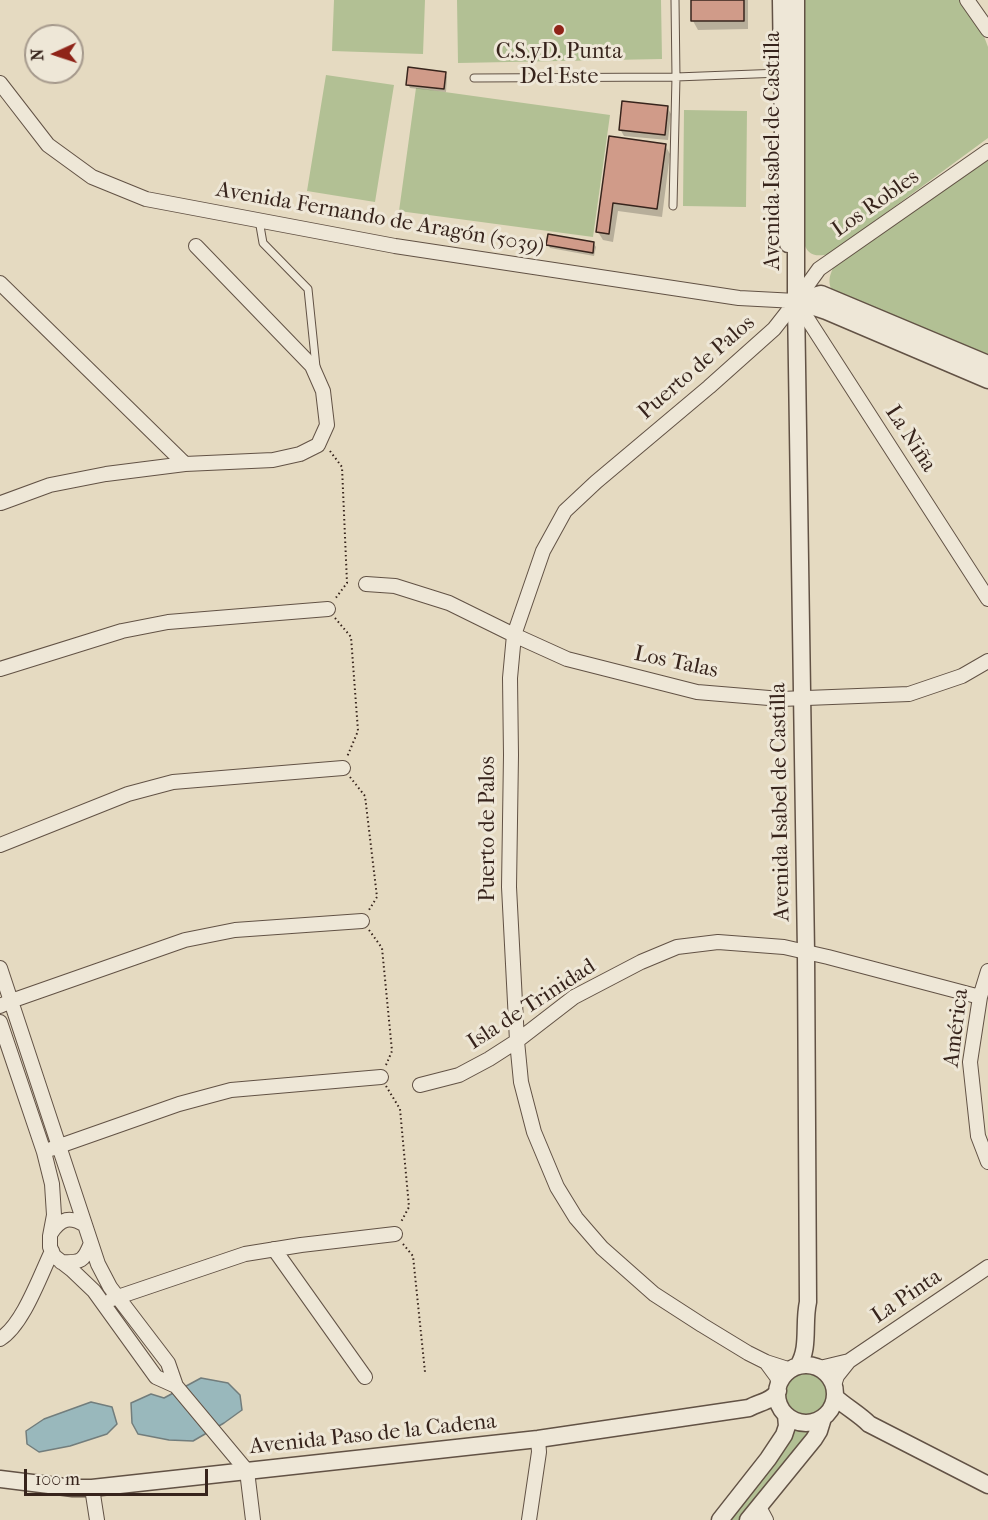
<!DOCTYPE html>
<meta charset="utf-8">
<style>
body{margin:0}
#map{position:relative;width:988px;height:1520px;overflow:hidden;background:#e5dac1;font-family:"IM FELL French Canon",serif}
canvas{display:block}
.north{position:absolute;left:24px;top:24px;width:60px;height:60px;box-sizing:border-box;background:#eee7d7;border:2px solid #a5998c;border-radius:50%;rotate:267deg;font-size:16px;font-weight:700;line-height:24px;text-align:center;color:#37241c}
.north::after{content:'';display:block;margin:auto;width:21px;height:27px;background:#8f2418;clip-path:polygon(50% 0,100% 100%,50% 72%,0 100%)}
.scale{position:absolute;left:24px;top:1469px;width:184px;height:27px;box-sizing:border-box;border:3px solid #37241c;border-top:0;padding-left:8px;font-size:18px;line-height:21px;white-space:nowrap;color:#37241c;-webkit-text-stroke:4px #eee7d7;paint-order:stroke}
</style>
<div id="map">
<canvas width="988" height="1520"></canvas>
<div class="north">N</div>
<div class="scale">100 m</div>
</div>
<script>
const ctx = document.querySelector('canvas').getContext('2d');
ctx.lineJoin = 'round';
function paint(path, color) { ctx.fillStyle = color; ctx.fill(path, 'evenodd'); }
function trace(path, color, width, dash) { ctx.strokeStyle = color; ctx.lineWidth = width; ctx.lineCap = dash ? 'butt' : 'round'; ctx.setLineDash(dash || []); ctx.stroke(path); }
function drawText(font, color, halo, rows, align = 'center') {
  ctx.font = font + ' "IM FELL French Canon",serif'; ctx.lineWidth = 6; ctx.setLineDash([]); ctx.textBaseline = 'middle'; ctx.strokeStyle = halo; ctx.fillStyle = color; for (const [text, x, y, turn = 0] of rows) {
    ctx.save(); ctx.translate(x, y); ctx.rotate((+turn || 0) * Math.PI / 180); ctx.textAlign = isNaN(turn) ? turn : align; if (halo) ctx.strokeText(text, 0, 0); ctx.fillText(text, 0, 0); ctx.restore();
  }
}
const green = new Path2D(`
 M334 0H425L423 54 332 51Z
 M457 0H661L662 59 458 63Z
 M801 0H961L982 31 988 47V138L830 254C815 257 807 256 803 240Z
 M326 75 394 85 375 202 307 191Z
 M416 88 610 115 593 237 399 211Z
 M684 110 747 111 746 207 683 206Z
 M988 157V358L832 291C828 282 829 277 833 268Z
 M784 1395a22 22 0 1 1 44 0a22 22 0 1 1-44 0Z
 M793 1427 801 1429 815 1428 740 1520H726Z`);
const water = new Path2D(`
 M201 1378 228 1383 240 1395 242 1410 224 1423 193 1441 169 1440 138 1434 132 1423 131 1403 151 1394 164 1398Z
 M91 1402 112 1407 117 1424 107 1434 70 1446 39 1452 27 1444 26 1431 44 1419Z`);
const shadow = new Path2D(`
 M693 0H748V29L698 30 693 21Z
 M445 73 447 77 446 92 410 88 408 84Z
 M667 107 671 114 668 140 624 136 620 129Z
 M610 138 665 145 670 154 662 217 618 211 613 242 603 240 598 232Z
 M593 243 596 247 594 256 550 248 548 244Z`);
const building = new Path2D(`
 M691 0H744V21H691Z
 M408 67 446 72 444 89 406 85Z
 M622 101 668 106 665 135 619 130Z
 M609 136 666 144 657 209 613 203 609 234 596 232Z
 M548 234 594 242 593 253 546 245Z`);
const path = new Path2D(`
 M330 451 342 467 347 583 335 599
 M335 618 351 637 358 731 347 757
 M350 777 365 796 377 897 369 910
 M369 930 382 948 392 1051 386 1065
 M386 1086 400 1109 409 1207 401 1222
 M403 1244 413 1256 425 1372`);
const service = new Path2D(`
 M474 78 676 77 781 73
 M673 206 676 77 675 0
 M259 220 263 243 308 289 316 367`);
const minor = new Path2D(`
 M967 0 988 30
 M0 83 48 145 92 177 146 199 395 246 739 298 796 301
 M0 283 185 464
 M796 301 988 599
 M1 503 50 485 106 474 185 464 273 460 300 454 318 445 327 425 323 391 312 366 196 246
 M366 584 395 586 449 603 514 635 567 659 697 692 781 699 909 694 962 676 988 661
 M0 669 122 631 168 622 328 609
 M0 845 128 794 173 782 343 768
 M0 968 98 1264 110 1287 168 1363 176 1386 247 1471 253 1520
 M988 971 980 997 970 1062 978 1136 988 1162
 M0 1006 11 1001 185 940 235 930 362 921
 M0 1022 44 1152 52 1184 54 1215 50 1236V1247L54 1256 72 1270 94 1291 156 1377 176 1386
 M420 1085 459 1075 489 1059 517 1041 574 997 641 962 677 947 718 942 784 947 828 957 980 997
 M51 1149 179 1104 231 1090 381 1077
 M51 1233C61 1218 70 1216 85 1225
 M274 1249 365 1377
 M61 1262C81 1263 84 1261 91 1243
 M112 1299 245 1254 301 1245 395 1234
 M0 1339C23 1325 40 1276 52 1251
 M766 1362 777 1377 779 1385
 M820 1368 849 1361 988 1267
 M791 1370 766 1362 748 1353 702 1325 654 1294 602 1248 576 1218 557 1187 534 1132 521 1082 517 1041 509 887 511 755 510 678 514 635 543 551 565 511 596 482 709 387 774 329 796 301 819 269 988 151
 M834 1385 837 1376 849 1361
 M92 1488 97 1520
 M759 1507 766 1520
 M529 1520 539 1452 538 1439`);
const tertiary = new Path2D(`
 M781 0 784 211 788 244
 M796 0V301L806 952 808 1302C803 1324 810 1348 798 1366
 M796 301 826 311 988 380
 M796 301 821 294 988 364
 M777 1394a29 29 0 1 1 58 0a29 29 0 1 1-58 0Z
 M835 1397C846 1407 859 1414 869 1424L988 1485
 M0 1479 73 1488H92L538 1439 749 1408C759 1402 771 1402 778 1391
 M720 1520 768 1459 784 1435 787 1426 786 1415
 M748 1520 814 1439 819 1431 823 1418`);
const markers = [
 [559,30,6,"#8f2418"]
];
const poiNames = [
 ["C.S.yD. Punta",559,53],
 ["Del Este",559,78]
];
const streetNames = [
 ["Avenida Isabel de Castilla",774,151,-90],
 ["Los Robles",876,204,-35],
 ["Avenida Fernando de Aragón (5039)",380,219,10],
 ["Puerto de Palos",697,368,-41],
 ["La Niña",910,439,57],
 ["Los Talas",676,663,12],
 ["Avenida Isabel de Castilla",781,802,-91],
 ["Puerto de Palos",489,829,-90],
 ["Isla de Trinidad",532,1005,-33],
 ["América",957,1028,-83],
 ["La Pinta",907,1297,-34],
 ["Avenida Paso de la Cadena",373,1435,-6]
];
paint(green, '#b2c094');
paint(water, '#99b8bc');
trace(water, '#727d7c', 1.5);
paint(shadow, '#0003');
paint(building, '#d09b89');
trace(building, '#37241c', 1.5);
trace(service, '#625245', 9);
trace(minor, '#625245', 16);
trace(tertiary, '#625245', 19);
trace(path, '#37241c', 2, [1.5, 3]);
trace(service, '#eee7d7', 7);
trace(minor, '#eee7d7', 14);
trace(tertiary, '#eee7d7', 16);
for (const [x, y, r, color] of markers) { const dot = new Path2D(); dot.arc(x, y, r, 0, 2 * Math.PI); ctx.fillStyle = color; ctx.fill(dot); trace(dot, '#eee7d7', 2); }
drawText('22px', '#37241c', '#eee7d7', poiNames);
drawText('22px', '#37241c', '#eee7d7', streetNames);
</script>
